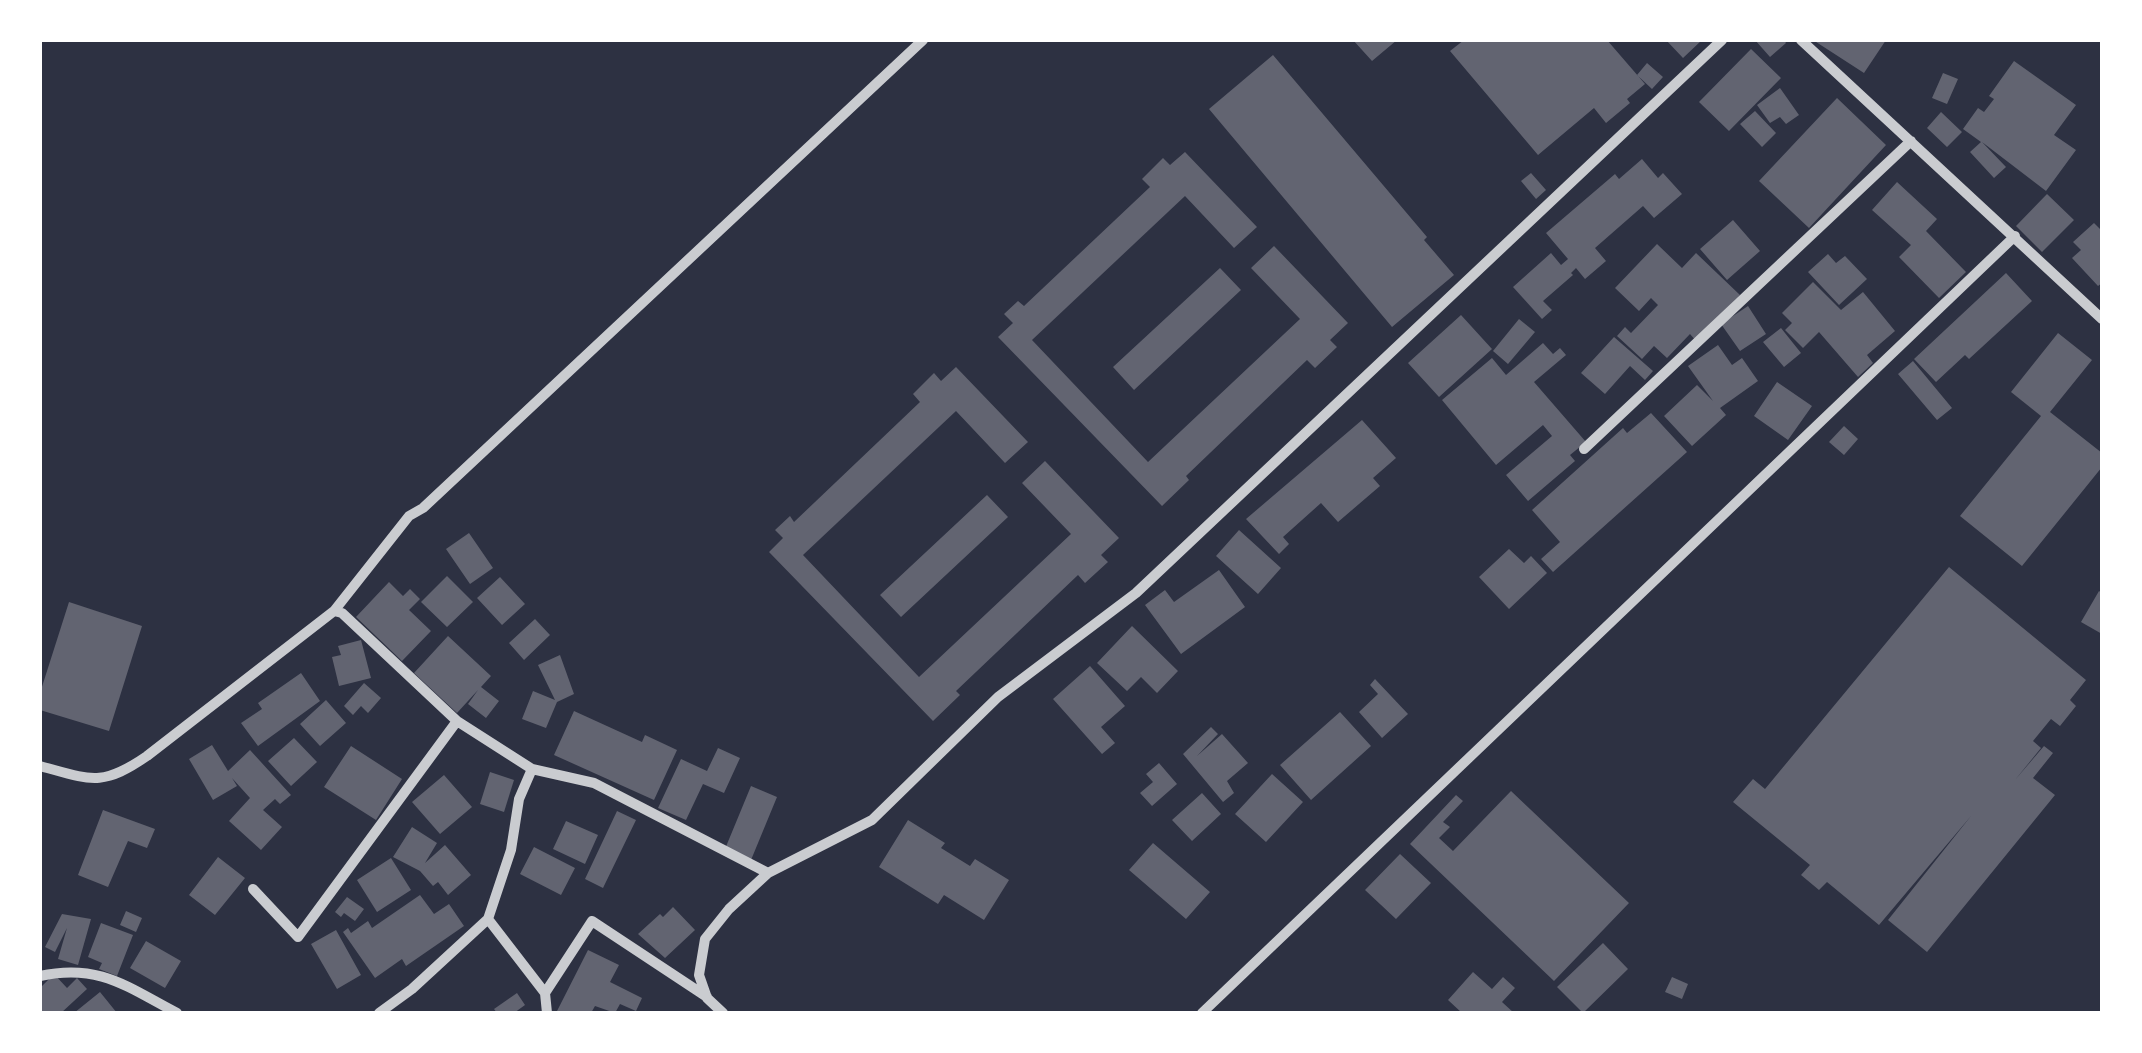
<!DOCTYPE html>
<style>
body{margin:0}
#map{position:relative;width:2142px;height:1053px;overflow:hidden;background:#2d3142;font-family:"Asap Condensed",sans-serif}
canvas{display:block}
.frame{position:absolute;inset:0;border:42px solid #fff;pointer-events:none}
</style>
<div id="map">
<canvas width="2142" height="1053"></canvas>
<div class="frame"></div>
</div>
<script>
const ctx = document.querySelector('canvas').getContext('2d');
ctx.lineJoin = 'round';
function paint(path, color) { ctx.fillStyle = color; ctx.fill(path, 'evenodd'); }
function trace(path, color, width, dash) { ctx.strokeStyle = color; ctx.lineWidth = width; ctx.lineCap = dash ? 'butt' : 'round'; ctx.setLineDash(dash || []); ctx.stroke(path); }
const building = new Path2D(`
 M1353 40H1397L1372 61Z
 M1464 40H1607L1645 84 1627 99 1630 103 1606 123 1594 108 1538 155 1450 51Z
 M1666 40H1702L1683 58Z
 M1755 40H1784L1786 43 1770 57Z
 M1813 40H1886L1864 73Z
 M1751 49 1781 78 1729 131 1699 102Z
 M1273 55 1427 237 1424 240 1454 275 1392 327 1209 109Z
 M2014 61 2076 105 2054 135 2076 150 2046 191 1982 142 2006 167 1994 178 1970 152 1981 142 1963 129 1978 108 1984 112 1994 99 1989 96Z
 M1647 63 1663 77 1652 89 1637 75Z
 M1943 73 1958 79 1947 104 1932 98Z
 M1780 88 1799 115 1786 124 1780 117 1770 123 1757 105Z
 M1837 98 1886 145 1809 228 1759 181Z
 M1755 111 1776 133 1762 147 1740 124Z
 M1941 112 1962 132 1947 147 1927 128Z
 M1185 152 1257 227 1234 248 1185 196 1032 340 1148 462 1300 319 1251 268 1274 246 1348 323 1330 340 1337 347 1315 368 1307 360 1186 476 1189 480 1162 506 998 337 1013 323 1004 314 1018 301 1024 306 1150 187 1142 179 1163 158 1170 165Z
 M1642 159 1658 178 1663 173 1682 194 1654 218 1643 206 1595 248 1606 261 1585 279 1576 268 1571 273 1573 275 1543 301 1552 310 1542 319 1513 287 1551 253 1561 265 1568 259 1546 233 1615 174 1619 179Z
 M1531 173 1546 190 1536 199 1521 181Z
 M1897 182 1937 219 1926 231 1966 272 1939 298 1899 257 1911 245 1872 210Z
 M2047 194 2074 220 2042 252 2016 226Z
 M1733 220 1760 251 1727 280 1700 249Z
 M2094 223 2102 231V283L2098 286 2072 258 2081 250 2073 242Z
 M1657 244 1682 268 1696 253 1740 295 1696 341 1690 334 1667 358 1654 346 1642 359 1617 336 1625 327 1631 333 1658 305 1651 298 1639 311 1615 288Z
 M1828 254 1836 263 1845 256 1867 279 1839 305 1808 272Z
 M1220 268 1241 290 1134 390 1113 367Z
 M2006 273 2032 301 1969 359 1965 355 1936 382 1914 359Z
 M1813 282 1841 310 1863 292 1895 331 1867 355 1873 363 1858 377 1819 332 1803 348 1785 330 1792 323 1782 313Z
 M1748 306 1766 334 1740 351 1721 324Z
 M1461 315 1492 349 1439 397 1408 363Z
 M1519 319 1535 332 1508 364 1493 351Z
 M1781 328 1801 353 1784 367 1763 342Z
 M2058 333 2092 360 2050 412 2102 453V467L2022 566 1960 516 2041 416 2011 392Z
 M1614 337 1653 371 1645 380 1630 366 1605 394 1581 373Z
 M1543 343 1553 354 1560 348 1566 355 1534 382 1586 442 1570 455 1575 461 1528 501 1506 475 1552 436 1543 425 1496 465 1442 400 1492 358 1506 375Z
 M1718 345 1732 365 1742 358 1758 381 1720 408 1726 415 1692 446 1664 416 1697 385 1713 401 1688 366Z
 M1913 361 1952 408 1937 420 1898 374Z
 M956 367 1028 442 1005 463 956 411 803 555 919 677 1071 534 1022 483 1045 461 1119 538 1101 555 1108 562 1085 583 1078 575 956 691 960 695 933 721 769 552 783 538 775 530 790 516 794 522 920 402 913 394 934 373 941 381Z
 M1777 382 1812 406 1788 440 1754 416Z
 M1651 413 1687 452 1553 572 1541 559 1560 542 1532 510 1623 428 1627 433Z
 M1362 420 1396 458 1373 478 1380 486 1338 522 1321 503 1283 537 1289 544 1279 554 1246 519Z
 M1844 426 1858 439 1844 455 1829 442Z
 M987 495 1008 517 901 617 880 595Z
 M1239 530 1281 568 1258 594 1216 556Z
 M469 533 493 568 470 584 446 549Z
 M1509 549 1524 563 1531 556 1547 573 1509 609 1479 577Z
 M1949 567 2086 680 2070 700 2076 706 2060 726 2051 719 2033 741 2041 748 2015 780 2044 746 2053 753 2033 778 2055 795 1927 952 1888 920 1971 816 1879 925 1827 882 1819 890 1801 875 1810 865 1733 802 1753 779 1765 789Z
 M1219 570 1245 607 1181 654 1145 605 1165 590 1174 602Z
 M447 576 473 602 447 627 421 602Z
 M500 577 525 604 502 625 477 598Z
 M389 582 403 596 410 589 420 599 409 610 431 631 402 661 356 617Z
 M2099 591 2102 593V634L2081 622Z
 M69 602 142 626 109 731 40 710V693Z
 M535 619 550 635 524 660 509 643Z
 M1132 626 1178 671 1157 693 1141 677 1127 691 1097 663Z
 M448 636 491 676 481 687 499 701 486 718 468 704 478 690 457 713 414 673Z
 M361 640 371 678 339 686 332 657 341 655 338 646Z
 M560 655 574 694 557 702 546 728 522 719 533 691 555 700 538 665Z
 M1090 666 1125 706 1101 727 1115 743 1102 754 1053 699Z
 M301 673 320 701 258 746 241 723 262 709 258 703Z
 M1375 679 1408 714 1382 738 1359 712 1378 694 1370 685Z
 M364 683 381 698 368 713 361 706 353 715 344 706Z
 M326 700 346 723 320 746 300 724Z
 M574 711 642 742 645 735 677 750 654 800 554 755Z
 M1340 712 1371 746 1311 800 1280 765Z
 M1211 727 1218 734 1197 756 1222 734 1248 763 1227 781 1234 793 1223 802 1183 754Z
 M294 738 317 762 291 786 268 761Z
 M212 745 228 771 250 750 291 795 280 804 275 799 263 810 282 827 261 850 229 821 250 798 232 778 237 786 213 800 189 759Z
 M351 746 402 779 376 820 324 787Z
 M718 748 740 758 724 793 703 784 686 820 658 808 681 759 707 771Z
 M1159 763 1177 784 1152 806 1140 793 1153 782 1146 774Z
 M490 772 514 780 504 812 480 804Z
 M1272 774 1303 802 1266 842 1235 814Z
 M444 775 472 807 440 834 412 802Z
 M751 786 777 797 751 860 725 849Z
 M1511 791 1629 903 1554 981 1410 844 1456 795 1463 801 1443 822 1450 827 1439 838 1453 851Z
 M1202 793 1221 814 1192 841 1172 820Z
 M103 810 155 829 147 848 128 841 108 887 78 875Z
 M617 811 636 820 603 888 585 879Z
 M908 820 945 843 941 848 970 866 975 859 1009 880 984 920 944 895 938 904 879 867Z
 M566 821 598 835 585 864 553 849Z
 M412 827 437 843 425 863 445 845 471 875 448 895 438 882 433 886 420 871 393 857Z
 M1153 843 1210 892 1186 919 1129 870Z
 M534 847 575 868 561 895 520 874Z
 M1400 854 1431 883 1396 919 1365 890Z
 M218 857 245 878 215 915 189 895Z
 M391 858 411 890 377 912 357 880Z
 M420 895 434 914 449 904 464 926 406 966 402 959 375 978 343 932 348 928 351 933 368 921 372 928Z
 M347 897 364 909 355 921 344 913 341 917 335 912Z
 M673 907 695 930 665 958 638 934 660 914 663 917Z
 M126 911 142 918 136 932 120 925Z
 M62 914 91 919 78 965 58 959 67 928 55 952 45 947Z
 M101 923 133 935 117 976 99 969 102 963 88 957Z
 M336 930 361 975 337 989 311 944Z
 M146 941 181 961 165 988 130 968Z
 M1603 943 1628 969 1583 1013 1557 987Z
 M588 950 619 965 610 982 642 998 636 1011 620 1004 615 1013 595 1006 591 1013H556Z
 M1473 972 1492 989 1503 977 1515 988 1502 1002 1514 1013H1462L1448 1000Z
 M54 974 67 988 77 978 87 989 61 1013H40V988Z
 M1672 977 1688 984 1682 999 1665 992Z
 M100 992 117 1013H74Z
 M517 993 525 1005 514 1013H497L494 1009Z`);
const minor = new Path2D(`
 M1801 40 2102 319
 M1584 449 1911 141
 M334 611 409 516 423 508 923 40
 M40 766C91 780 102 787 147 756L334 611 342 613 457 721 532 769
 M253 889 298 937 457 721
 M488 919 511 850 519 799 532 769 594 783 768 873
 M40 976C99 963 127 987 177 1013
 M545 993 592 921 707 997
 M379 1013 412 989 488 919 545 993 547 1013
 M723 1013 707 998 699 975 705 939 729 909 768 873 872 820 998 697 1136 593 1722 40
 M1202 1013 2015 236`);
paint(building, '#626471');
trace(minor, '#caccd0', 10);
</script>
